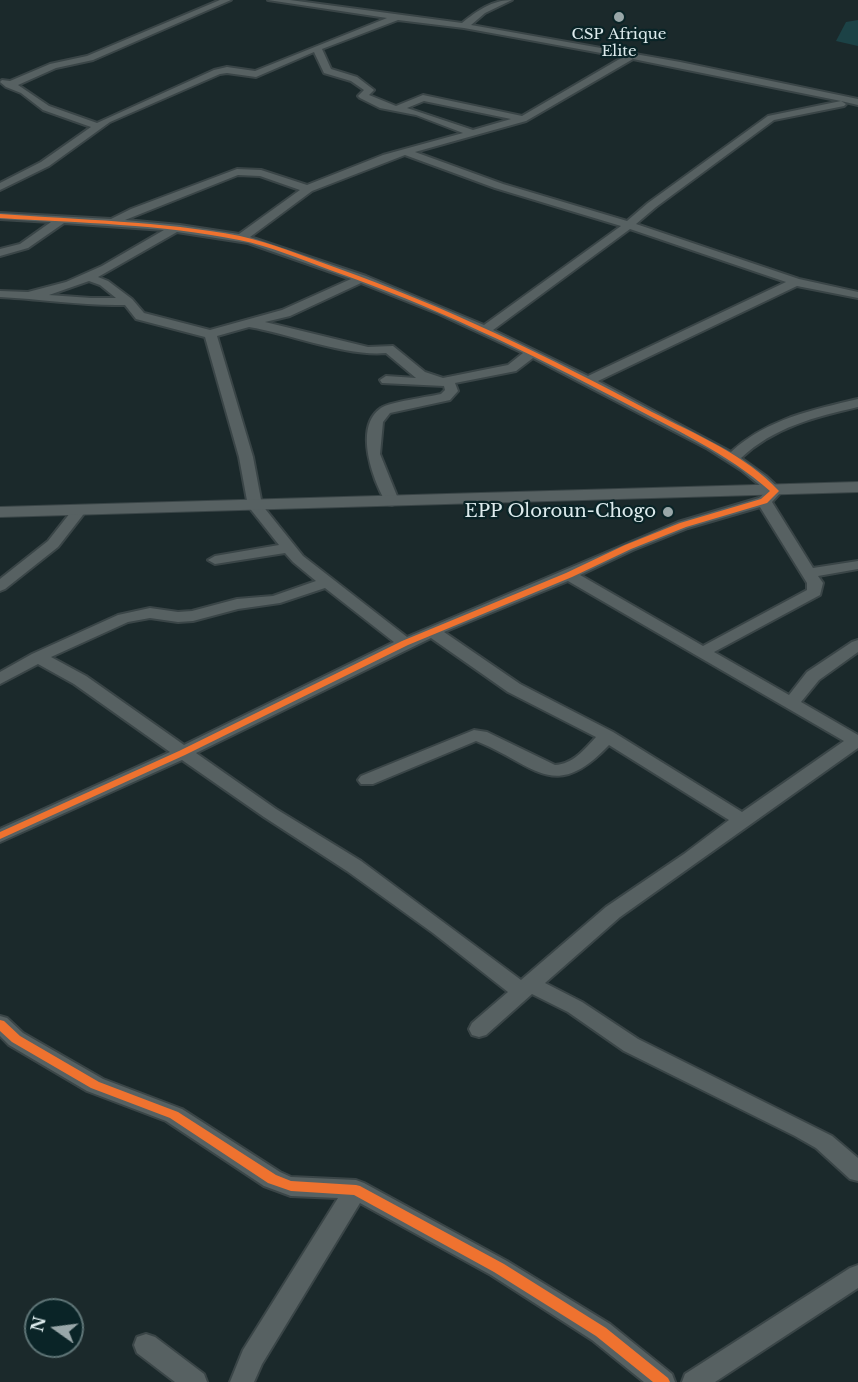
<!DOCTYPE html>
<style>
body{margin:0}
#map{position:relative;width:858px;height:1382px;overflow:hidden;background:#1b292b;font-family:"Libre Baskerville",serif}
canvas{display:block}
.north{position:absolute;left:24px;top:1298px;width:60px;height:60px;box-sizing:border-box;background:#0a2427;border:2px solid #5e7476;border-radius:50%;rotate:284deg;font-size:16px;font-weight:700;line-height:24px;text-align:center;color:#ddebed}
.north::after{content:'';display:block;margin:auto;width:21px;height:27px;background:#99a7a9;clip-path:polygon(50% 0,100% 100%,50% 72%,0 100%)}
</style>
<div id="map">
<canvas width="858" height="1382"></canvas>
<div class="north">N</div>
</div>
<script>
const ctx = document.querySelector('canvas').getContext('2d');
ctx.lineJoin = 'round';
function paint(path, color) { ctx.fillStyle = color; ctx.fill(path, 'evenodd'); }
function trace(path, color, width, dash) { ctx.strokeStyle = color; ctx.lineWidth = width; ctx.lineCap = dash ? 'butt' : 'round'; ctx.setLineDash(dash || []); ctx.stroke(path); }
function drawText(font, color, halo, rows, align = 'center') {
  ctx.font = font + ' "Libre Baskerville",serif'; ctx.lineWidth = 4.5; ctx.setLineDash([]); ctx.textBaseline = 'middle'; ctx.strokeStyle = halo; ctx.fillStyle = color; for (const [text, x, y, turn = 0] of rows) {
    ctx.save(); ctx.translate(x, y); ctx.rotate((+turn || 0) * Math.PI / 180); ctx.textAlign = isNaN(turn) ? turn : align; if (halo) ctx.strokeText(text, 0, 0); ctx.fillText(text, 0, 0); ctx.restore();
  }
}
const green = new Path2D(`
 M858 20V46L836 41 846 22Z`);
const minor = new Path2D(`
 M220 0H231L93 60 56 68 18 85 49 106 97 123 214 70 227 67 255 71 387 18 268 0H290L462 23C477 11 492 0 512 0L485 13 471 25 680 62 858 99V105L841 101 846 104 844 106 774 120 656 207 636 224 799 279 858 292V298L797 286 598 381 731 452C767 419 812 410 858 399V407C815 417 774 427 741 458L766 476 782 491 772 502 813 568 858 561V569L818 576 823 583 820 595 714 652 789 695 807 672 852 642 858 640V652L819 680 801 702 858 735V748L620 917 545 983 582 1002 638 1039 832 1136 858 1158V1181L850 1179 816 1148 795 1136 624 1051 568 1012 532 994 486 1035 479 1037 472 1035 469 1029 472 1023 508 992 433 933 347 871 264 817 182 760 0 842V829L170 752 74 684 38 664 0 684V672L32 654 118 615 150 608 178 612 192 611 237 599 273 596 316 581 293 562 285 553 215 564 208 560 215 556 279 545 248 506 239 457 205 337 136 319 125 305C82 306 42 299 0 297V291L28 292 66 282 102 266 164 230 64 223 28 248 0 256V249L20 244 51 222 0 219V213L111 219 131 209 237 169 261 170 307 185 383 155 463 133 416 115 380 108 360 98 358 96 364 90 351 81 324 73 314 52 256 77 227 73 220 74 110 122 49 166 0 190V183L41 162 91 127 43 110 21 93 6 87 0 82 2 80 10 81 50 64 87 56ZM398 20 464 28 623 57 522 116 423 95 396 106 369 95 374 90 357 77 331 69 322 49ZM633 59 841 101 768 116 648 203 627 221 503 184 415 152 526 121ZM424 101 511 119 473 130 407 108ZM405 155 495 188 621 226 484 325 366 276 250 237 312 191ZM238 175 260 176 300 190 239 234 180 225 125 220ZM630 229 786 282 588 376 493 330ZM177 232 248 243 351 279 282 310 210 330 144 313 132 299 108 281 98 277ZM89 281 100 285 116 298H91L49 295ZM361 283 439 314 523 353 508 365 443 378 425 372 393 346 368 347 265 322 290 316ZM249 327C290 334 348 357 386 353L416 378 386 376 380 380 382 383 444 386 445 390 441 394C428 397 389 402 381 408 353 427 373 481 387 504L392 505 399 501 380 454 383 422 390 413 450 400 458 391 455 383 516 371 533 358 708 449 741 470 767 491 759 498 678 522 407 637 303 556 262 505 253 457 217 336ZM760 507 807 583V590L703 646 580 575 633 550 688 528ZM568 581 844 741 742 812 613 732 520 684 444 632ZM325 588 394 642 184 745 86 676 51 657 128 622 150 618 178 622 193 621 238 609 280 603ZM431 638 508 692 596 737C584 750 573 764 555 765L487 732 474 730 361 776 358 780 361 784H373L476 741C535 764 553 804 609 745L729 820 684 854 606 907 521 980 361 861 276 809 196 753Z
 M79 507 86 511 58 547 5 589 0 591V579L48 541 74 508Z
 M0 1016 7 1018 23 1033 103 1079 182 1109 280 1172 291 1177 356 1180 364 1183 507 1261 610 1324 672 1374 675 1382H644L592 1340 491 1275 360 1203 262 1364 254 1382H230L243 1350 338 1198 291 1196 264 1186 166 1121 87 1091 9 1045 0 1036Z
 M858 1265V1288L715 1382H682L685 1374 850 1268Z
 M146 1334 155 1337 204 1374 207 1382H175L137 1353 134 1345 137 1337Z`);
const tertiary = new Path2D(`
 M858 482V492L0 517V507Z`);
const cycleway = new Path2D(`
 M0 214C80 220 161 221 240 236 272 243 303 256 334 267 445 306 549 357 652 412 695 434 746 455 779 491L767 503 686 527 631 549 572 577 408 645 185 755 0 839V832L179 751 402 641 566 573 625 545 680 523 761 499 770 491C727 453 674 429 623 402 528 352 431 305 330 270 300 259 270 246 239 240 161 224 80 223 0 218Z
 M0 1020 4 1021 20 1036 99 1082 178 1112 276 1175 291 1181 356 1185 360 1186 504 1264 606 1328 668 1378 670 1382H653L596 1336 494 1272 354 1195 291 1191 268 1183 170 1118 91 1088 12 1042 0 1031Z`);
const markers = [
 [619,17,6,"#99a7a9"],
 [668,512,6,"#99a7a9"]
];
const farPoinames = [
 ["CSP Afrique",619,35],
 ["Elite",619,52]
];
const poiNames = [
 ["EPP Oloroun-Chogo",656,512]
];
paint(green, '#1c4246');
trace(minor, '#3a4547', 4);
trace(tertiary, '#3a4547', 2);
paint(minor, '#576162');
paint(tertiary, '#576162');
paint(cycleway, '#ef722f');
for (const [x, y, r, color] of markers) { const dot = new Path2D(); dot.arc(x, y, r, 0, 2 * Math.PI); ctx.fillStyle = color; ctx.fill(dot); trace(dot, '#0a2427', 2); }
drawText('15px', '#ddebed', '#0a2427', farPoinames);
drawText('18px', '#ddebed', '#0a2427', poiNames, 'right');
</script>
